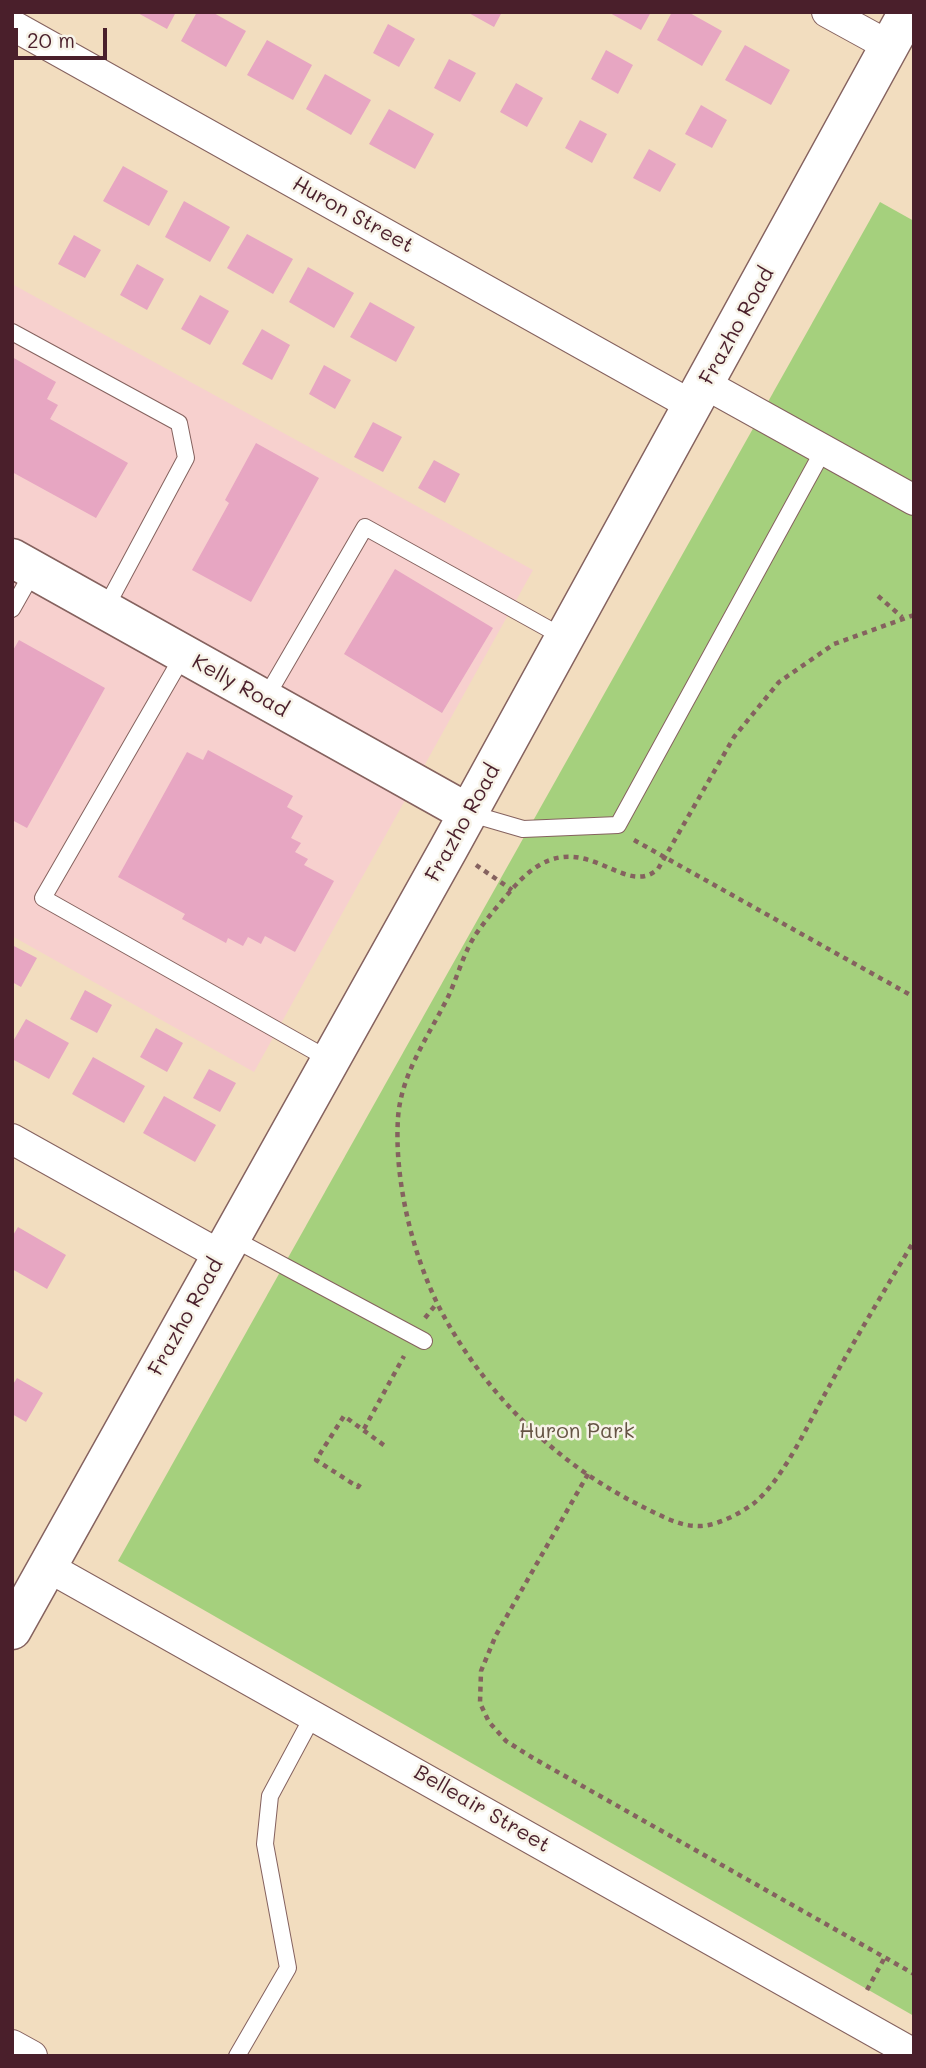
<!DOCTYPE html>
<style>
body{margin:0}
#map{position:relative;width:926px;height:2068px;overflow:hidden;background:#f2ddbf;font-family:Mali,sans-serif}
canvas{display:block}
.frame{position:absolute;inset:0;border:14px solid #4a1f2b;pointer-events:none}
.scale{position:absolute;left:14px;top:28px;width:93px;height:32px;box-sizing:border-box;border:4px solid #4a1f2b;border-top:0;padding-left:9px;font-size:21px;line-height:24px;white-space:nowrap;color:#4a1f2b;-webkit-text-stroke:5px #f7f3e8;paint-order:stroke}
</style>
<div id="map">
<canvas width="926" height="2068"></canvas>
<div class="frame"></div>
<div class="scale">20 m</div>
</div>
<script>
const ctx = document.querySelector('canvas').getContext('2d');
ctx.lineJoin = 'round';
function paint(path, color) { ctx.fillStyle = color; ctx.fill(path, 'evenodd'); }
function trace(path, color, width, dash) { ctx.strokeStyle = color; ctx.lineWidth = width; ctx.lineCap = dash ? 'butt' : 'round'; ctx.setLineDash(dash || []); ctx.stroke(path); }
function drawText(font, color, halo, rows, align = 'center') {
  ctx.font = font + ' Mali,sans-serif'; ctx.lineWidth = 5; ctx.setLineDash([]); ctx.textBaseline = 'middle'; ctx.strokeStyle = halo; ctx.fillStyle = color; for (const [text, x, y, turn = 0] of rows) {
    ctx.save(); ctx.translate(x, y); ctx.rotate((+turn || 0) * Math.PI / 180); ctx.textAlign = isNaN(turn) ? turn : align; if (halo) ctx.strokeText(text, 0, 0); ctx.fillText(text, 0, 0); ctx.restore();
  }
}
const built = new Path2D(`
 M12 284 533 570 254 1072 12 936Z`);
const green = new Path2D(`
 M880 202 914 221V2016L118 1561Z`);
const building = new Path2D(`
 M136 12H176L167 29Z
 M197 12H212L246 31 226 67 181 41Z
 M467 12H502L494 27Z
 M608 12H651L641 30Z
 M672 12H688L722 31 702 66 657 40Z
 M388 24 415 39 399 67 373 53Z
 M267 40 312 65 293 100 247 75Z
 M745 45 790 70 771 105 725 80Z
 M606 50 633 65 618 94 591 79Z
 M449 59 476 73 460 102 434 88Z
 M325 74 371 100 351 135 306 109Z
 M516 83 543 98 527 127 500 112Z
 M701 105 727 120 712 148 685 134Z
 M389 109 434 134 415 169 369 144Z
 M580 120 607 134 592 163 565 148Z
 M649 149 676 164 660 192 633 178Z
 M123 166 168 191 149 226 103 201Z
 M184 201 230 227 210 262 165 237Z
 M247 234 293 259 273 294 227 268Z
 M74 235 101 250 85 278 58 264Z
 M137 264 164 279 147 310 120 295Z
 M308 267 354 293 334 328 289 302Z
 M200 295 229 311 210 345 181 329Z
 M370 302 415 327 396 362 350 337Z
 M262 329 290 345 272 380 242 364Z
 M12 357 56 382 47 399 58 405 50 419 128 463 96 518 12 472Z
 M324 365 351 380 335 409 309 394Z
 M373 422 402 437 383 472 354 457Z
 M256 443 319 478 251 602 192 570 229 503 225 500Z
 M434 460 460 474 445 503 418 488Z
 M395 569 493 628 442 713 344 654Z
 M19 640 105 688 27 828 12 820V652Z
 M208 750 293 796 287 807 303 816 291 838 301 843 295 852 308 859 304 865 334 881 295 952 265 936 261 944 248 937 243 946 228 938 226 943 182 919 185 914 118 877 187 752 203 760Z
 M12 945 37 958 21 987 12 982Z
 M85 990 112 1005 97 1033 70 1019Z
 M26 1019 69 1043 49 1079 12 1059V1043Z
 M156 1028 183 1043 167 1072 140 1057Z
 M93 1057 145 1086 124 1123 72 1094Z
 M209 1069 236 1083 220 1112 193 1098Z
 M164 1096 216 1125 195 1162 143 1133Z
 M18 1227 66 1255 47 1289 12 1269V1237Z
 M17 1378 43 1393 26 1422 12 1414V1386Z`);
const path = new Path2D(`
 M878 596 902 617
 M914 615 834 644 779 682 734 737 658 869C621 902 579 813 514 887 501 902 487 918 476 934 464 952 458 975 449 995 430 1034 401 1073 398 1118 394 1179 412 1253 439 1307 483 1392 555 1463 641 1506 658 1514 678 1526 697 1526 715 1527 739 1514 753 1504 783 1480 807 1426 826 1392 854 1341 884 1291 914 1241
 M634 840 914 997
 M476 865 512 890
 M425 1318 437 1303
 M364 1429 404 1356
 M588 1474 496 1635 481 1671 480 1703 489 1722 506 1741 533 1758 914 1974
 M360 1484 358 1487 316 1460 344 1416 385 1446
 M867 1990 885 1957`);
const service = new Path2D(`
 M12 332 179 423 186 458 105 609
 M12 609 34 570
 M184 654 43 898 330 1060
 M265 699 365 527 565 638
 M468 813 523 829 618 825 824 449
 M230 1237 424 1341
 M237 2056 288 1968 265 1844 270 1796 314 1714`);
const minor = new Path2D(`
 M827 12 889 46
 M12 25 693 406
 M705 384 914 500
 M12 1139 220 1255
 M48 1567 914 2054
 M12 2045 32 2056`);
const tertiary = new Path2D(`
 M12 558 468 813
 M12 1630 449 848 908 12`);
const streetNames = [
 ["Huron Street",353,215,29],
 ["Frazho Road",737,326,-61],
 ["Kelly Road",240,686,29],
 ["Frazho Road",463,823,-61],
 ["Frazho Road",186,1317,-61],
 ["Belleair Street",482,1809,30]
];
const parkNames = [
 ["Huron Park",577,1432]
];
paint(built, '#f7d0ce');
paint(green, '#a5d07d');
paint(building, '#e7a6c2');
trace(service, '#85625f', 18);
trace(minor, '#85625f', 32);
trace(tertiary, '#85625f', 41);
trace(path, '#85625f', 4.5, [5, 5]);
trace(service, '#fff', 16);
trace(minor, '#fff', 30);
trace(tertiary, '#fff', 38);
drawText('21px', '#4a1f2b', '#f7f3e8', streetNames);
drawText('21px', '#655444', '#f7f3e8', parkNames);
</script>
